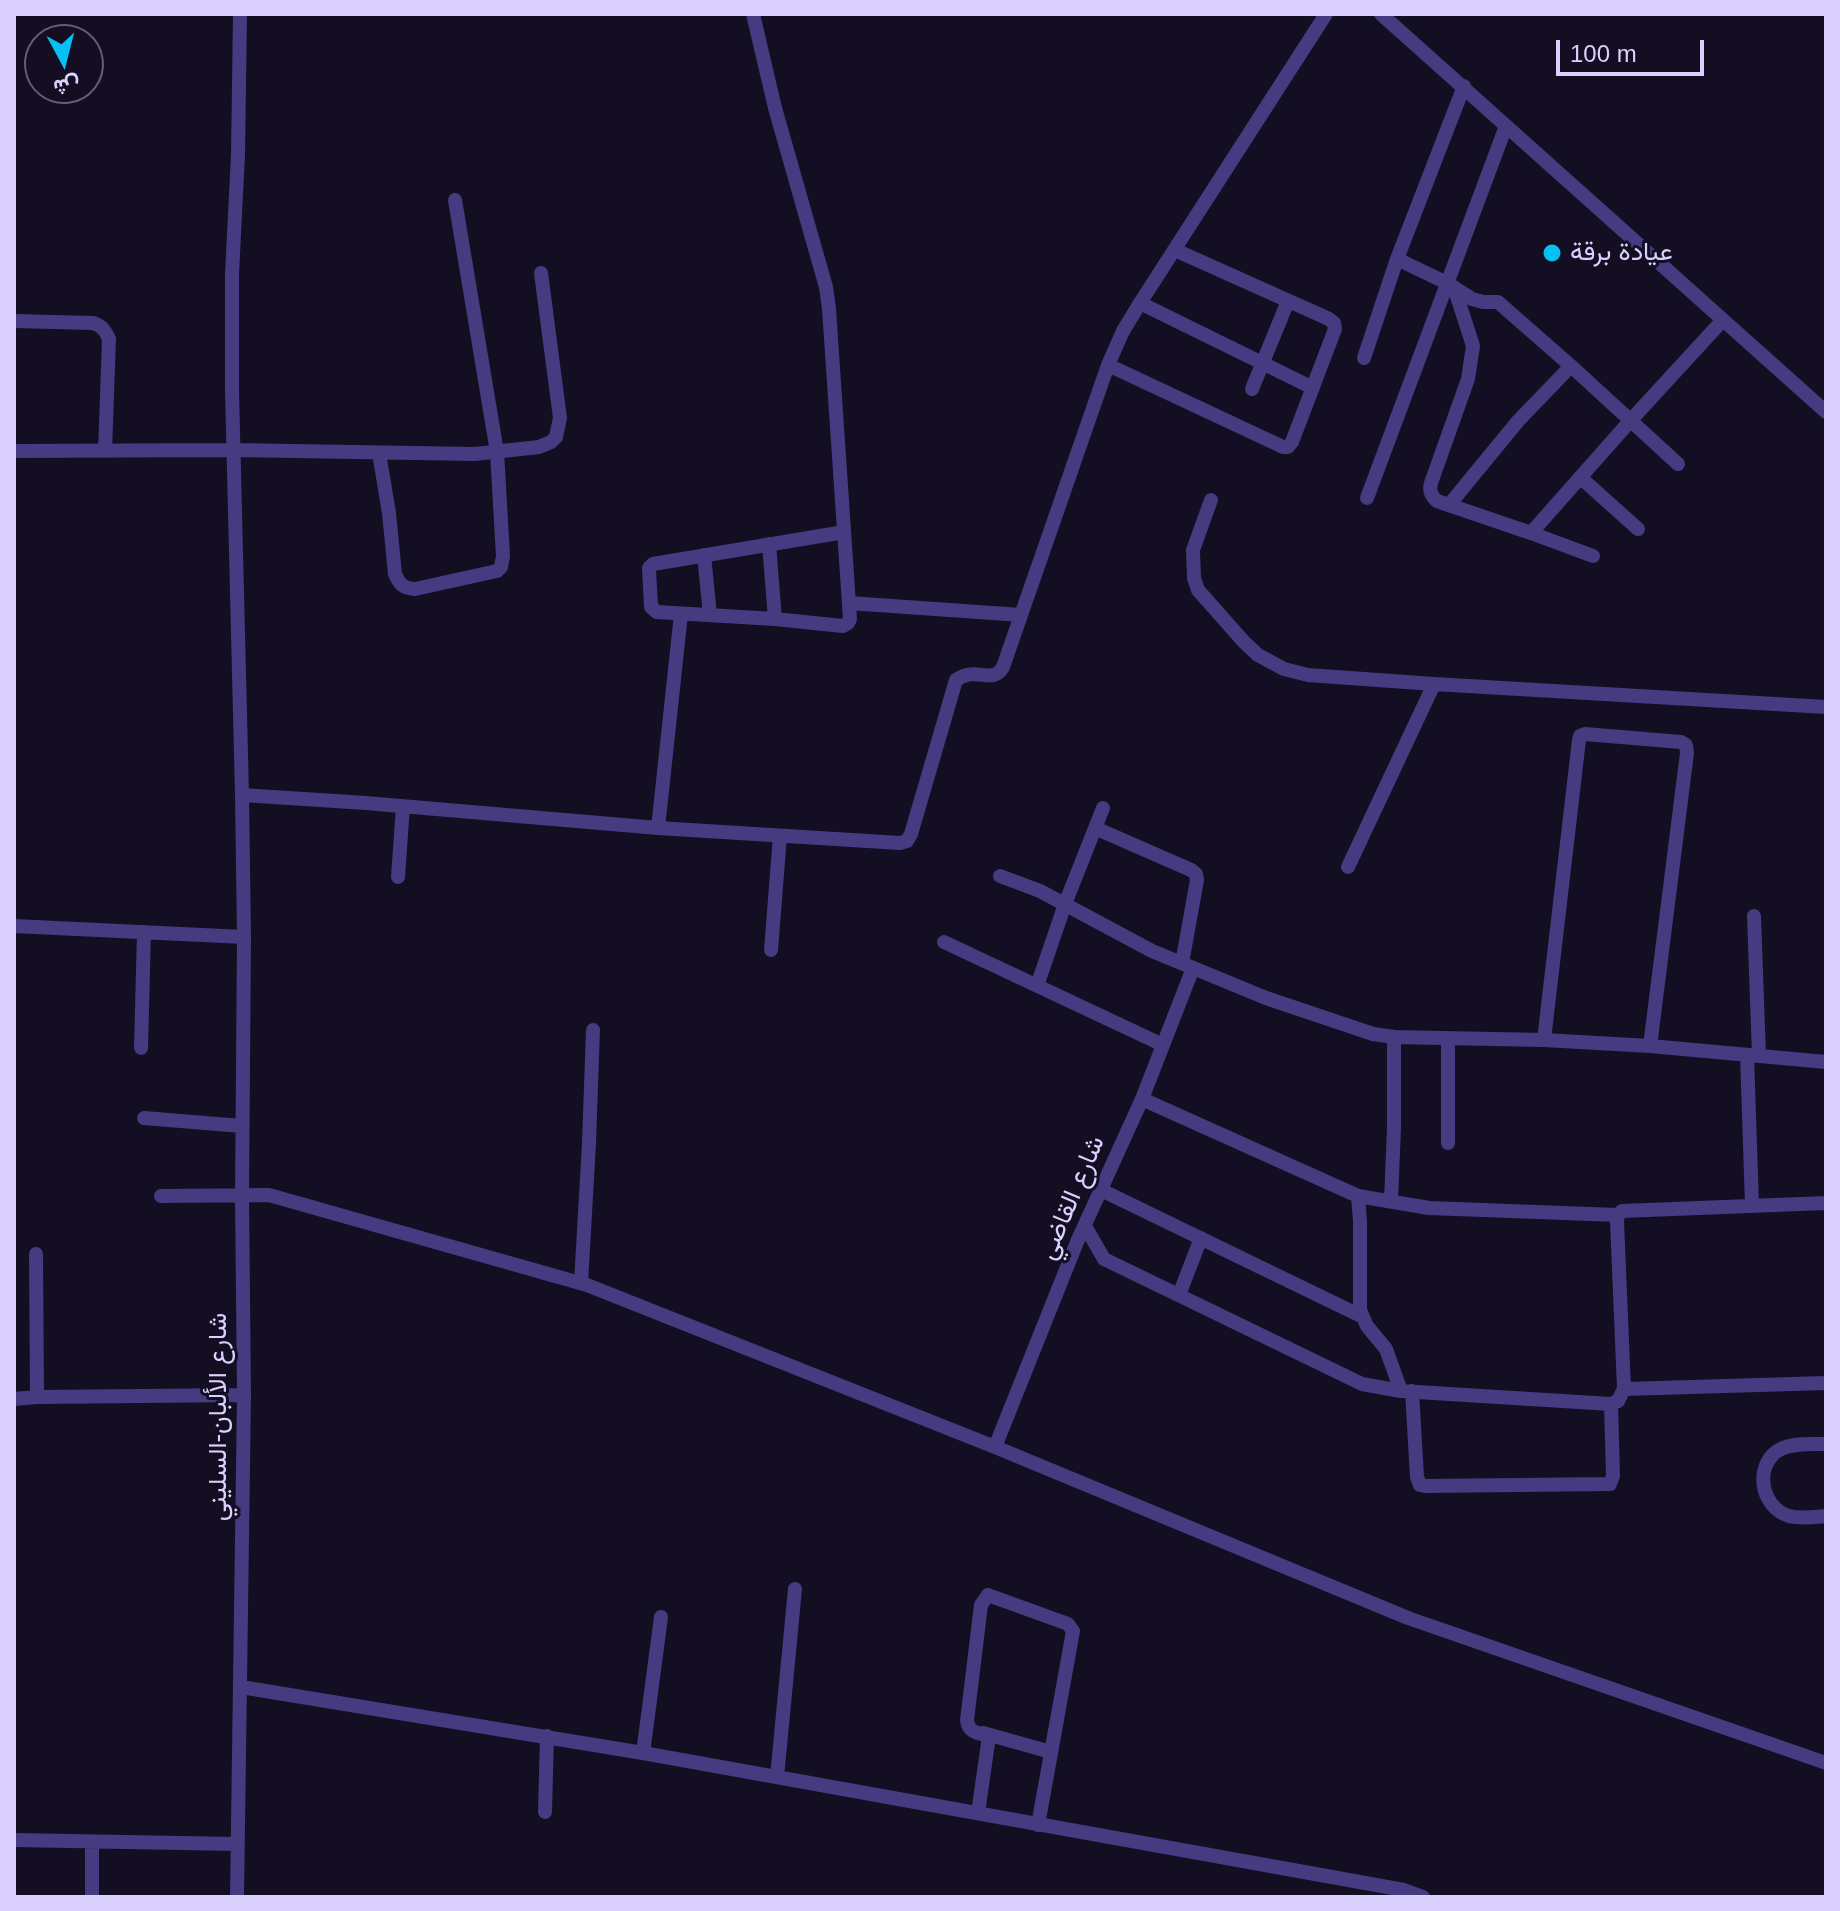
<!DOCTYPE html>
<meta charset="utf-8">
<style>
body{margin:0}
#map{position:relative;width:1840px;height:1911px;overflow:hidden;background:#140e22;font-family:Arial,Vazirmatn,sans-serif}
canvas{display:block}
.frame{position:absolute;inset:0;border:16px solid #dbd1fe;pointer-events:none}
.north{position:absolute;left:24px;top:24px;width:80px;height:80px;box-sizing:border-box;background:#140e22;border:2px solid #645c7a;border-radius:50%;rotate:173deg;font-size:22px;font-weight:700;line-height:32px;text-align:center;color:#dbd1fe}
.north::after{content:'';display:block;margin:auto;width:28px;height:36px;background:#07c0f3;clip-path:polygon(50% 0,100% 100%,50% 72%,0 100%)}
.scale{position:absolute;left:1556px;top:40px;width:148px;height:36px;box-sizing:border-box;border:4px solid #dbd1fe;border-top:0;padding-left:10px;font-size:24px;line-height:28px;white-space:nowrap;color:#dbd1fe;-webkit-text-stroke:6px #140e22;paint-order:stroke}
</style>
<div id="map">
<canvas width="1840" height="1911"></canvas>
<div class="frame"></div>
<div class="north">ش</div>
<div class="scale">100 m</div>
</div>
<script>
const ctx = document.querySelector('canvas').getContext('2d');
ctx.lineJoin = 'round';
function trace(path, color, width, dash) { ctx.strokeStyle = color; ctx.lineWidth = width; ctx.lineCap = dash ? 'butt' : 'round'; ctx.setLineDash(dash || []); ctx.stroke(path); }
function drawText(font, color, halo, rows, align = 'center') {
  ctx.font = font + ' Arial,Vazirmatn,sans-serif'; ctx.lineWidth = 6; ctx.setLineDash([]); ctx.textBaseline = 'middle'; ctx.strokeStyle = halo; ctx.fillStyle = color; for (const [text, x, y, turn = 0] of rows) {
    ctx.save(); ctx.translate(x, y); ctx.rotate((+turn || 0) * Math.PI / 180); ctx.textAlign = isNaN(turn) ? turn : align; if (halo) ctx.strokeText(text, 0, 0); ctx.fillText(text, 0, 0); ctx.restore();
  }
}
const minor = new Path2D(`
 M753 14 775 108 826 287 829 309 850 619 848 623 843 626 775 619 657 612 651 607 649 568 653 564 844 532
 M1381 14 1826 412
 M1397 259 1447 283 1472 299 1483 302H1498L1571 366 1678 464
 M1454 287 1473 346 1468 379 1431 483C1429 490 1431 496 1437 501L1531 533 1593 556
 M1140 303 1313 388
 M14 321 93 323C102 326 105 330 109 339L105 451
 M1364 358 1397 259 1464 86
 M1108 365 1283 447H1288L1292 442 1335 329 1334 323 1329 319 1175 250
 M1252 389 1288 301
 M14 451 233 450 475 454 539 447 551 442 556 437 560 418 541 273
 M379 453 389 513 395 574C400 585 403 588 415 589L497 571 501 567 503 556 497 452 455 200
 M1580 477 1638 529
 M1367 498 1506 126
 M1211 500 1193 550 1194 578 1198 590 1244 642 1258 655 1284 669 1308 675 1434 684 1826 707
 M1449 505 1518 421 1571 366
 M1531 533 1631 420 1722 321
 M769 544 775 619
 M704 555 710 615
 M849 603 1021 615
 M242 795 366 803 658 828 900 843 907 841 911 834 956 680C977 665 992 686 1003 667L1108 365 1123 331 1140 303 1326 14
 M658 828 681 614
 M1095 828 1191 870 1196 874 1197 880 1182 963
 M1348 867 1434 684
 M1000 876 1040 891 1152 951 1266 998 1373 1034 1394 1037
 M398 877 403 806
 M1754 916 1759 1056
 M14 926 244 937 242 795 232 390V274L238 155 240 14
 M944 942 1163 1045
 M771 950 780 836
 M1037 986 1065 904 1103 808
 M1448 1039V1143
 M1544 1040 1579 740 1580 736 1585 734 1681 742 1686 745 1687 753 1650 1046
 M141 1048 144 932
 M1747 1055 1752 1205
 M1142 1099 1358 1196 1429 1208 1618 1215
 M144 1118 242 1126
 M1101 1190 1361 1316
 M161 1196 269 1195 587 1285 995 1447 1408 1618 1826 1763
 M1358 1196 1360 1221V1310L1367 1326 1386 1349 1401 1391
 M1391 1201 1394 1128V1037L1544 1040 1650 1046 1826 1062
 M1085 1226 1104 1259 1362 1384 1401 1391 1611 1404 1618 1401 1624 1389 1617 1221 1618 1215 1622 1211 1826 1203
 M36 1254 37 1397
 M581 1283 589 1143 593 1030
 M1179 1295 1201 1238
 M1624 1389 1826 1383
 M1412 1391 1417 1477 1420 1485 1425 1486 1610 1484 1613 1476 1611 1404
 M14 1399 37 1397 244 1395
 M1826 1444C1812 1444 1796 1443 1783 1448 1753 1461 1759 1507 1789 1516 1800 1519 1814 1517 1826 1516
 M995 1447 1077 1242 1142 1099 1193 968
 M988 1595 1068 1624 1073 1631 1038 1825
 M241 1687 643 1753 1404 1890 1423 1897
 M983 1733 1051 1752
 M643 1753 661 1617
 M777 1777 795 1589
 M545 1812 547 1736
 M978 1813 989 1736C979 1733 968 1733 967 1720L981 1605 988 1595
 M14 1840 237 1844
 M92 1842V1897
 M237 1897 244 1395 242 1196 244 937`);
const markers = [
 [1552,253,10,"#07c0f3"]
];
const poiNames = [
 ["عيادة برقة",1570,253]
];
const streetNames = [
 ["شارع القاضي",1072,1198,-67],
 ["شارع الألبان-السليني",219,1417,-90]
];
trace(minor, '#453b80', 14);
for (const [x, y, r, color] of markers) { const dot = new Path2D(); dot.arc(x, y, r, 0, 2 * Math.PI); ctx.fillStyle = color; ctx.fill(dot); trace(dot, '#140e22', 3); }
drawText('26px', '#dbd1fe', '#140e22', poiNames, 'left');
drawText('26px', '#dbd1fe', '#140e22', streetNames);
</script>
